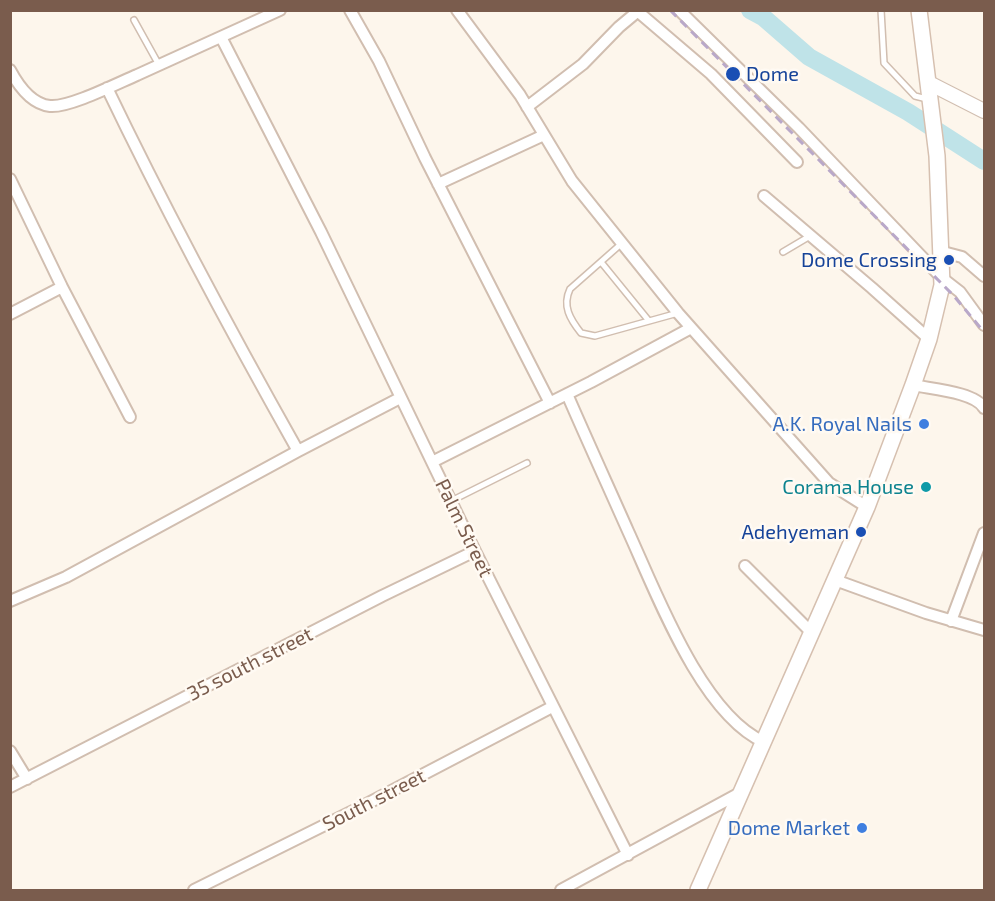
<!DOCTYPE html>
<style>
body{margin:0}
#map{position:relative;width:995px;height:901px;overflow:hidden;background:#fdf6ec;font-family:"Exo 2",sans-serif}
canvas{display:block}
.frame{position:absolute;inset:0;border:12px solid #7a5c4d;pointer-events:none}
</style>
<div id="map">
<canvas width="995" height="901"></canvas>
<div class="frame"></div>
</div>
<script>
const ctx = document.querySelector('canvas').getContext('2d');
ctx.lineJoin = 'round';
function trace(path, color, width, dash) { ctx.strokeStyle = color; ctx.lineWidth = width; ctx.lineCap = dash ? 'butt' : 'round'; ctx.setLineDash(dash || []); ctx.stroke(path); }
function drawText(font, color, halo, rows, align = 'center') {
  ctx.font = font + ' "Exo 2",sans-serif'; ctx.lineWidth = 5; ctx.setLineDash([]); ctx.textBaseline = 'middle'; ctx.strokeStyle = halo; ctx.fillStyle = color; for (const [text, x, y, turn = 0] of rows) {
    ctx.save(); ctx.translate(x, y); ctx.rotate((+turn || 0) * Math.PI / 180); ctx.textAlign = isNaN(turn) ? turn : align; if (halo) ctx.strokeText(text, 0, 0); ctx.fillText(text, 0, 0); ctx.restore();
  }
}
const river = new Path2D(`
 M750 10 763 17 809 57 908 112 984 161`);
const service = new Path2D(`
 M881 10 884 63 915 96 927 99
 M134 20 159 65
 M621 244 570 289C562 306 570 319 581 333L595 336 678 313
 M783 252 810 236
 M601 262 649 321
 M451 501 527 463`);
const minor = new Path2D(`
 M350 10 379 61 425 158 550 403
 M457 10 520 95 572 181 678 313 829 483 867 507
 M636 10 711 74 797 162
 M679 10 799 128 942 278 960 292 984 325
 M221 37 321 232 475 551 628 855
 M10 70C18 85 31 104 50 106 69 108 118 83 137 75 184 54 232 32 280 10
 M107 88C166 211 231 332 298 451
 M527 107 583 64 619 27 637 12
 M10 179 62 287 130 417
 M438 184 544 135
 M764 196 872 288 929 339
 M943 252 962 257 984 276
 M10 314 62 287
 M913 385C931 389 975 392 984 408
 M567 394C587 440 608 486 628 531 656 592 701 714 764 742
 M432 462 591 382 691 328
 M745 566 811 632
 M835 580 926 613 984 630
 M10 601 66 577 298 451 400 398
 M951 621 984 533
 M10 751 27 779
 M10 787 382 596 475 551
 M194 890 357 809 552 707
 M561 890 740 793`);
const tertiary = new Path2D(`
 M929 83 984 111`);
const secondary = new Path2D(`
 M698 890 867 507 913 385 929 339 942 285 937 156 919 10`);
const rail = new Path2D(`
 M670 10 953 295 984 332`);
const markers = [
 [733,74,8,"#1a4fb4"],
 [949,260,6,"#1a4fb4"],
 [924,424,6,"#3f7fe0"],
 [926,487,6,"#0f9aa8"],
 [861,532,6,"#1a4fb4"],
 [862,828,6,"#3f7fe0"]
];
const transitNames = [
 ["Dome",746,74,"left"],
 ["Dome Crossing",937,260],
 ["Adehyeman",849,532]
];
const shopNames = [
 ["A.K. Royal Nails",912,424],
 ["Dome Market",850,828]
];
const cultureNames = [
 ["Corama House",914,487]
];
const streetNames = [
 ["Palm Street",464,528,64],
 ["35 south street",250,664,-27],
 ["South street",374,800,-27]
];
trace(river, '#bfe3e8', 18);
trace(service, '#d1beb0', 8);
trace(minor, '#d1beb0', 14);
trace(tertiary, '#d1beb0', 16);
trace(secondary, '#d6c0b0', 18);
trace(service, '#fff', 5);
trace(minor, '#fff', 10);
trace(tertiary, '#fff', 14);
trace(secondary, '#fff', 15);
trace(rail, '#b9a8c9', 3, [9, 6]);
for (const [x, y, r, color] of markers) { const dot = new Path2D(); dot.arc(x, y, r, 0, 2 * Math.PI); ctx.fillStyle = color; ctx.fill(dot); trace(dot, '#fffaf3', 2); }
drawText('20px', '#164399', '#fffaf3', transitNames, 'right');
drawText('20px', '#366cbe', '#fffaf3', shopNames, 'right');
drawText('20px', '#0d838f', '#fffaf3', cultureNames, 'right');
drawText('20px', '#7a5c4d', '#fffaf3', streetNames);
</script>
